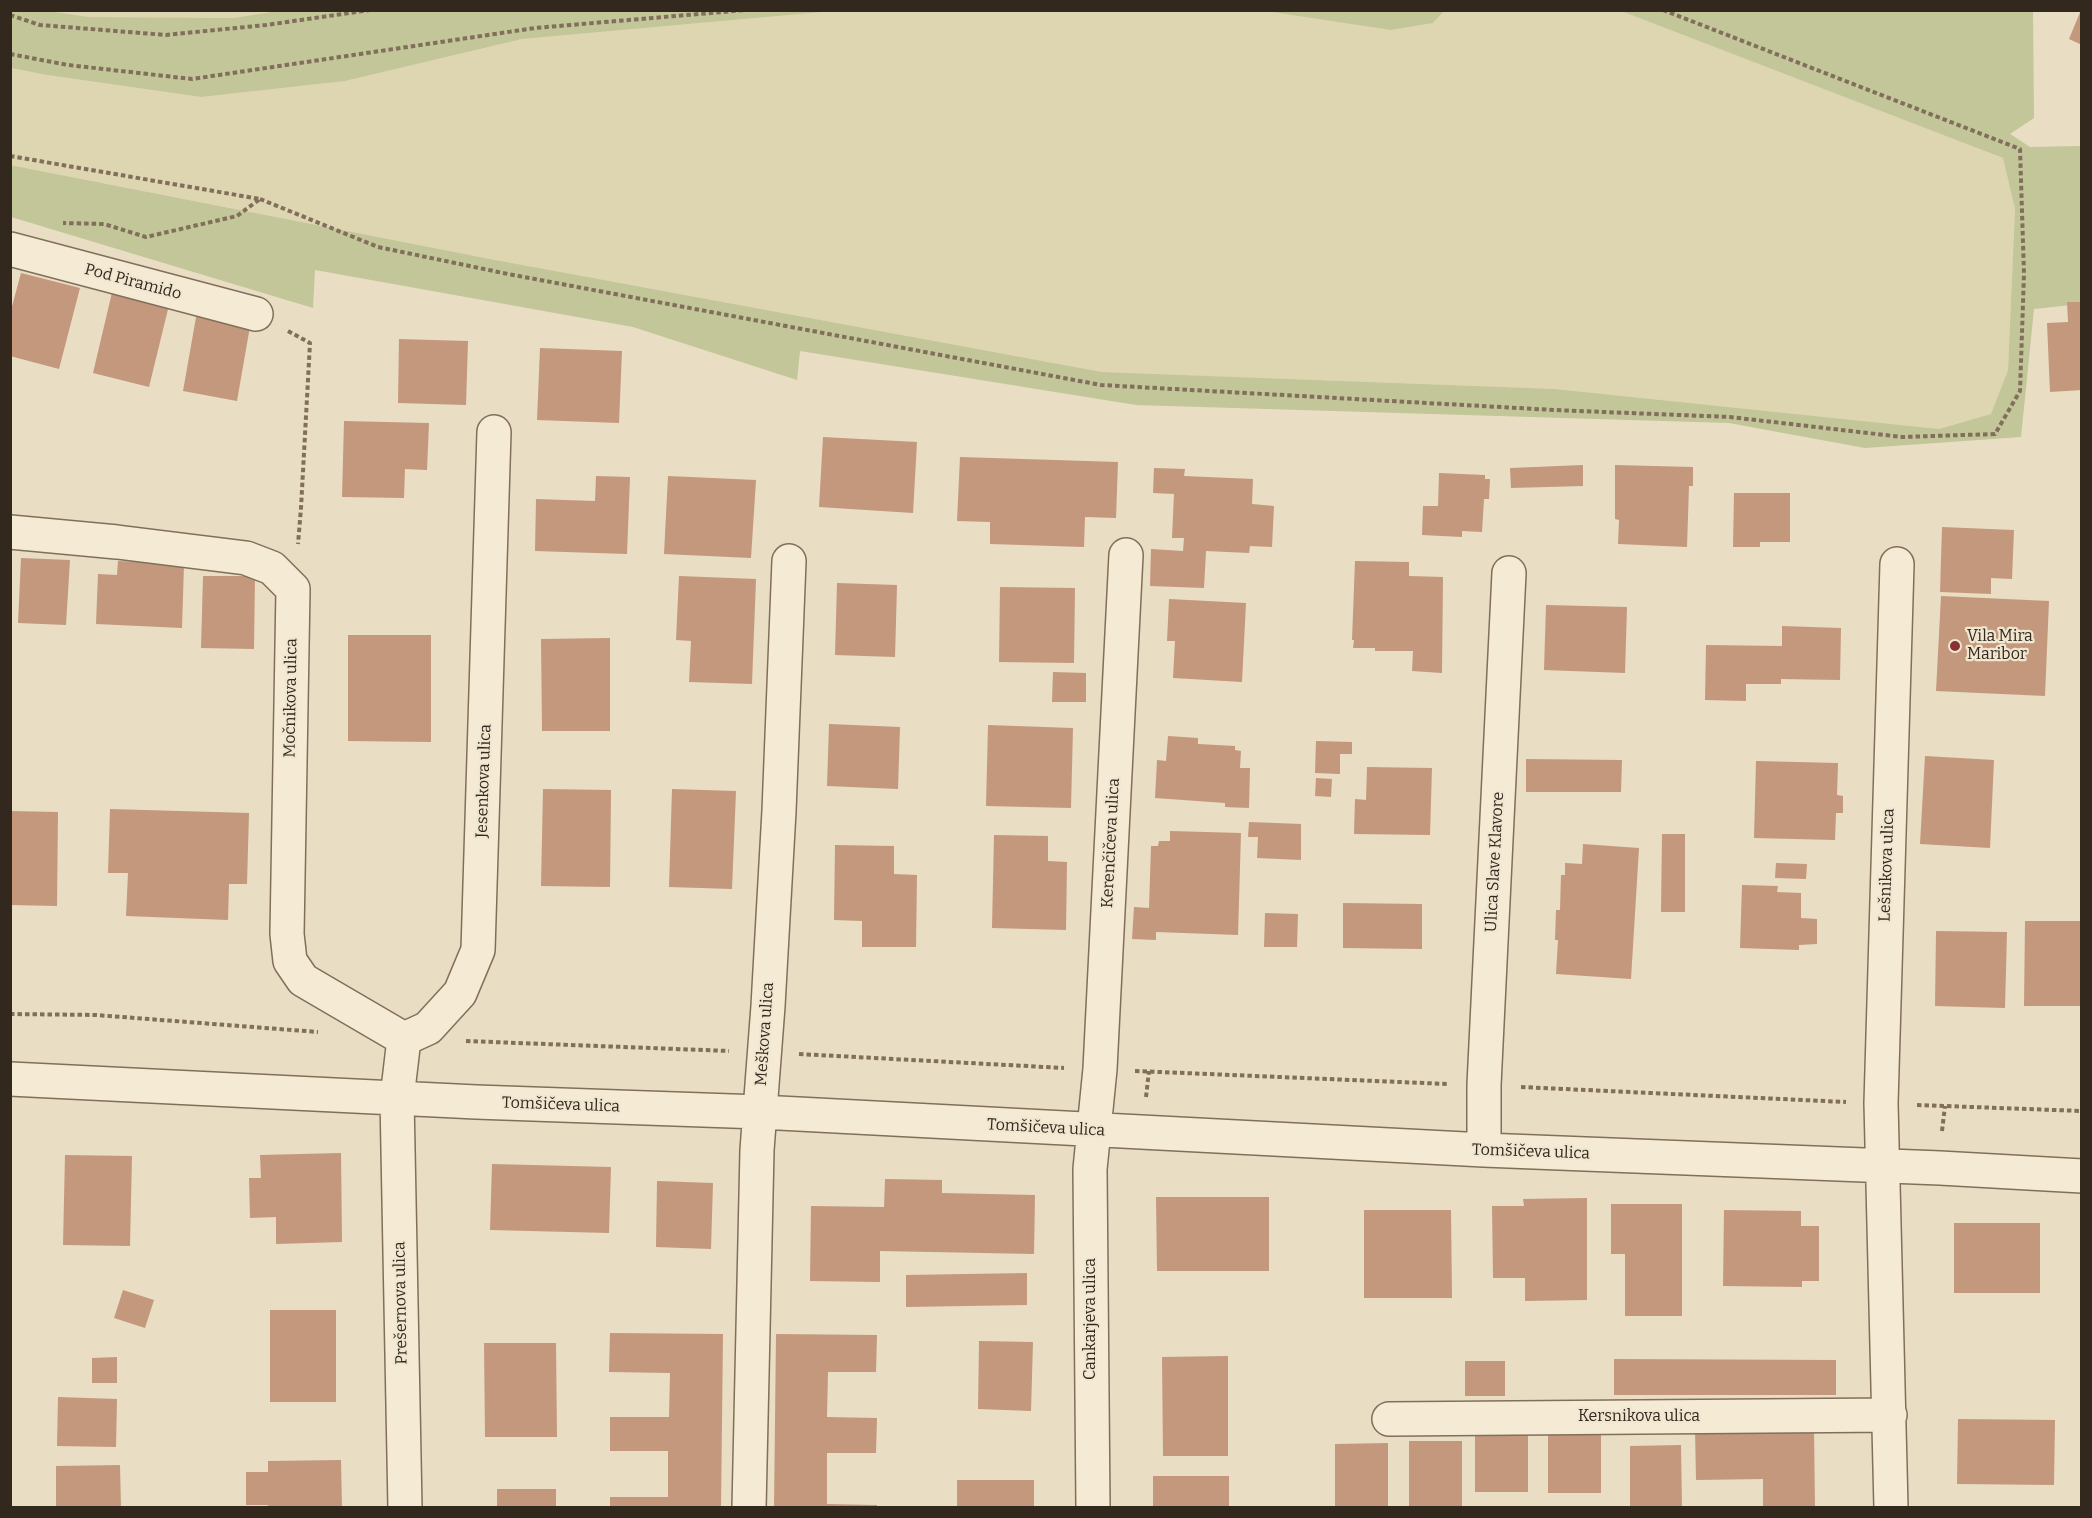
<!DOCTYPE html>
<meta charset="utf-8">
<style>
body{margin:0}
#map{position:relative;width:2092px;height:1518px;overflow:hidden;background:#e9ddc3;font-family:Bitter,serif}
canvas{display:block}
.frame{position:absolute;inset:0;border:12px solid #33281e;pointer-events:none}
</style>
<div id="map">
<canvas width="2092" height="1518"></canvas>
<div class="frame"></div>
</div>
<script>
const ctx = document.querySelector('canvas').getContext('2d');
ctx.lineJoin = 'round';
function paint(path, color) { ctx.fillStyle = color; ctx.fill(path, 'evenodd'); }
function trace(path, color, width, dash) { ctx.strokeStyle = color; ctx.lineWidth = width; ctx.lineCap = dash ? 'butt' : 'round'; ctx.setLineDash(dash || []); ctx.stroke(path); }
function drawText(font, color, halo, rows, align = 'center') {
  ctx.font = font + ' Bitter,serif'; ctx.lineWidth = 4.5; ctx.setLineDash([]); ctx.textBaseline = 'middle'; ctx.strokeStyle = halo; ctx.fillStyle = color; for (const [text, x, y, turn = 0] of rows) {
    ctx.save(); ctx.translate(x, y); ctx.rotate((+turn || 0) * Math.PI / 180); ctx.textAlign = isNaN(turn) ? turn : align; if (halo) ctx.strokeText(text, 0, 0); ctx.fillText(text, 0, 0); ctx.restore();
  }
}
const farmland = new Path2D(`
 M1266 10 1391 30 1433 23 1444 11H1621L2003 158 2015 208 2008 370 1991 414 1939 429 1555 389 1102 372 490 259 11 165 10 68 47 75 201 97 345 81 522 39 833 11Z
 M48 11H285L234 18 89 17Z`);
const green = new Path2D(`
 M285 10H833V11L522 39 345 81 201 97 47 75 11 68V11H48L89 17 234 18Z
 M1266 11H1444L1433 23 1391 30Z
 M1621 11H2033L2034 118 2010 134 2030 147 2081 146V304L2034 309 2021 437 1865 448 1729 423 1136 405 800 351 797 380 633 327 315 270 313 308 11 217 10 165 490 259 1102 372 1555 389 1939 429 1991 414 2008 370 2015 209 2003 158Z`);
const building = new Path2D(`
 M2081 10H2082V45L2069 39Z
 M21 273 80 288 59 369 10 356V314Z
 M114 284 171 297 149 387 93 373Z
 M2067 302H2082V390L2050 392 2047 323 2068 322Z
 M198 306 252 315 237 401 183 391Z
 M399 339 468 341 466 405 398 403Z
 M540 348 622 351 619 423 537 420Z
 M344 421 429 423 427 470 405 469 404 498 342 497Z
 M823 437 917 442 913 513 819 507Z
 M960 457 1118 462 1116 518 1085 517 1084 547 990 544V522L957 521Z
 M1583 465V486L1511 488 1510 468Z
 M1615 465 1693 467V486H1689L1687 547 1618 544 1619 520 1615 519Z
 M1154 468 1185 469 1184 476 1253 479 1252 504 1274 506 1272 547 1250 546 1249 553 1206 551 1204 588 1150 586 1151 549 1183 551 1184 538H1172L1174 494 1153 493Z
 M1439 473 1485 475V479H1490L1489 499H1484L1482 532 1462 531V537L1422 535 1423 506H1438Z
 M596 476 630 477 627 554 535 551 536 499 595 501Z
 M668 476 756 480 751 558 664 554Z
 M1734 493H1790V542H1760V547H1733Z
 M1942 527 2014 530 2012 579 1991 578V594L1940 592Z
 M21 558 70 560 66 625 18 623Z
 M118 561 184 564 182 628 96 624 98 574 117 575Z
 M1355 561 1409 562V576L1443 577 1442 673 1412 671 1413 651H1375V648H1353L1354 640H1352Z
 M203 576H255L254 649 201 648Z
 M679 576 756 579 752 684 689 682 691 641 676 640Z
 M837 583 897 585 895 657 835 655Z
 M1000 587 1075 588 1074 663 999 662Z
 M1941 596 2049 601 2045 696 1936 691Z
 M1169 599 1246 603 1242 682 1173 678 1175 641H1167Z
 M1546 605 1627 607 1625 673 1544 670Z
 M1782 626 1841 628 1840 680 1781 679V684H1746V701L1705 700 1706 645 1782 646Z
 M348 635H431V742L348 741Z
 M610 638V731H542L541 639Z
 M1053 672 1086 673V702H1052Z
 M829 724 900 727 898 789 827 786Z
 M988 725 1073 728 1071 808 986 806Z
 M1168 736 1198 738V744L1235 746V750L1241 751 1240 768H1250L1249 808 1225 807V803L1155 798 1157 760 1166 761Z
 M1316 741 1352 742V754H1340V774L1315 773Z
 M1925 756 1994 760 1990 848 1920 844Z
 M1526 759 1622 760 1621 792H1526Z
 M1756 761 1838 763 1837 795 1843 796V813H1836L1835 840 1754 838Z
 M1367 767 1432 768 1430 835 1354 834 1355 799 1366 800Z
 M1316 778 1332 779 1331 797 1315 796Z
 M543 789 611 790 610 887 541 886Z
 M672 789 736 791 732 889 669 887Z
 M110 809 249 813 247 884H229L228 920 126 916 128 873H108Z
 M10 811 58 812 57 906 10 905Z
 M1249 822 1301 824V860L1257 858 1258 837H1248Z
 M1170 831 1241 833 1238 935 1156 932V940L1132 939 1134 907 1149 908 1151 846H1158L1159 841H1170Z
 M1662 834H1685V912H1661Z
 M994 835 1048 836V861L1067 862 1066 930 992 928Z
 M1583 844 1639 848 1631 979 1556 974 1558 940H1555L1556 910H1560L1561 875H1565V863L1582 864Z
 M835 845 894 846V874L917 875 916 947H862V921L834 920Z
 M1776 863 1807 864 1806 879 1775 878Z
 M1742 885 1778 886 1777 892 1801 893V918L1817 919V944L1799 945V950L1740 948Z
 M1343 903 1422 904V949L1343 948Z
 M1265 913 1298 914 1297 947H1264Z
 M2025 921H2082V1006H2024Z
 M1936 931 2007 932 2005 1008 1935 1006Z
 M341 1153 342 1242 276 1244V1217L250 1218 249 1178H261L260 1155Z
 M65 1155 132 1156 130 1246 63 1245Z
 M492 1164 611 1167 609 1233 490 1230Z
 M885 1179 942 1180V1193L1035 1195 1034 1254 880 1251V1282L810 1281 811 1206 884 1207Z
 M657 1181 713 1183 711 1249 656 1247Z
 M1156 1197H1269V1271H1157Z
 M1587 1198V1300L1525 1301V1278H1493L1492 1206H1524L1523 1199Z
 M1611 1204H1682V1316H1625V1254H1611Z
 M1364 1210H1451L1452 1298H1364Z
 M1724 1210 1801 1211V1226H1819V1281H1802V1287L1723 1286Z
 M1954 1223H2040V1293H1954Z
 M1027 1273V1305L906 1307V1275Z
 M123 1290 154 1300 145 1328 114 1318Z
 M270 1310H336V1402H270Z
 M610 1333 723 1334 721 1508H610V1497H668V1451H610V1417H669L670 1373 609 1372Z
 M776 1334 877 1335 876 1372H828L827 1417 877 1418 876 1453H827V1504L877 1505V1508H774Z
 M979 1341 1033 1342 1031 1411 978 1409Z
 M484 1343H556L557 1437H485Z
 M1228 1356V1456H1163L1162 1357Z
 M117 1357V1383H92V1358Z
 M1614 1359 1836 1360V1395H1614Z
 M1465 1361H1505V1396H1465Z
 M58 1397 117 1399 116 1447 57 1446Z
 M1958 1419 2055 1420 2054 1485 1957 1484Z
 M1475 1427H1528V1492H1475Z
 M1548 1428H1601V1493H1548Z
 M1814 1428 1815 1508H1763V1479L1696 1480 1695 1429Z
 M1409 1441H1462V1506H1409Z
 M1388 1443V1508H1335V1444Z
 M1681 1445 1682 1508H1630V1446Z
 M341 1460 342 1508H268V1505H246V1472H268V1461Z
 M120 1465 121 1508H56V1466Z
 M1153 1476H1229V1508H1153Z
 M957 1480H1034V1508H957Z
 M497 1489H556V1508H497Z`);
const path = new Path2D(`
 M1374 10H1402
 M10 15 40 25 166 35 266 25 370 10
 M10 54 68 65 192 79 535 28 746 10
 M10 156 260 199 237 216 146 237 104 224 63 223
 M260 199 378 247 508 274 1101 385 1554 410 1730 417 1902 437 1995 434 2020 391 2024 274 2020 149 1663 10
 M288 331 310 343 301 508 298 544
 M10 1014 96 1015 318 1032
 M466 1041 729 1051
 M799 1054 1064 1068
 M1135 1071 1448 1084
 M1521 1087 1846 1102
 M1146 1097 1149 1071
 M1917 1105 2082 1111
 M1942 1131 1945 1106`);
const minor = new Path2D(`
 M10 249 256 314
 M10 532 117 542 246 558 272 568 293 589 287 934 290 961 303 980 404 1039
 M10 1079 476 1102 760 1112 1484 1150 1940 1168 2082 1176
 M1484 1150V1085L1509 573
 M1389 1419 1890 1415
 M405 1508 397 1098 404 1039 428 1028 460 993 478 950 494 432
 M749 1508 757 1150 768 1006 779 811 789 561
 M1093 1508 1090 1169 1100 1069 1126 555
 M1891 1508 1881 1103 1897 564`);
const markers = [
 [1955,646,6,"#8a3134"]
];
const streetNames = [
 ["Pod Piramido",133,282,15],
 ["Močnikova ulica",291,698,-89],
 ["Jesenkova ulica",484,781,-88],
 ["Kerenčičeva ulica",1111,843,-87],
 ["Ulica Slave Klavore",1495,862,-87],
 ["Lešnikova ulica",1887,865,-88],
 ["Meškova ulica",765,1034,-86],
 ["Tomšičeva ulica",561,1105,2],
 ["Tomšičeva ulica",1046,1128,3],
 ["Tomšičeva ulica",1531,1152,2],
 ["Prešernova ulica",401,1303,-91],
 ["Cankarjeva ulica",1091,1319,-90],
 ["Kersnikova ulica",1639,1417]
];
const poiNames = [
 ["Vila Mira",1967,637],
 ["Maribor",1967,655]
];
paint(farmland, '#ded5b1');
paint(green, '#c2c698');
paint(building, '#c4987c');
trace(minor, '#816f5b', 36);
trace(path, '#816f5b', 4, [4.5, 3]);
trace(minor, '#f5ebd5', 33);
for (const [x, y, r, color] of markers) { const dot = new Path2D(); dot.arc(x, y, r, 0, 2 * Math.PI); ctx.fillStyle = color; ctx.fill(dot); trace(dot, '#f1e7d1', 2); }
drawText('16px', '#33281e', '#f1e7d1', streetNames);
drawText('16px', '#33281e', '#f1e7d1', poiNames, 'left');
</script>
